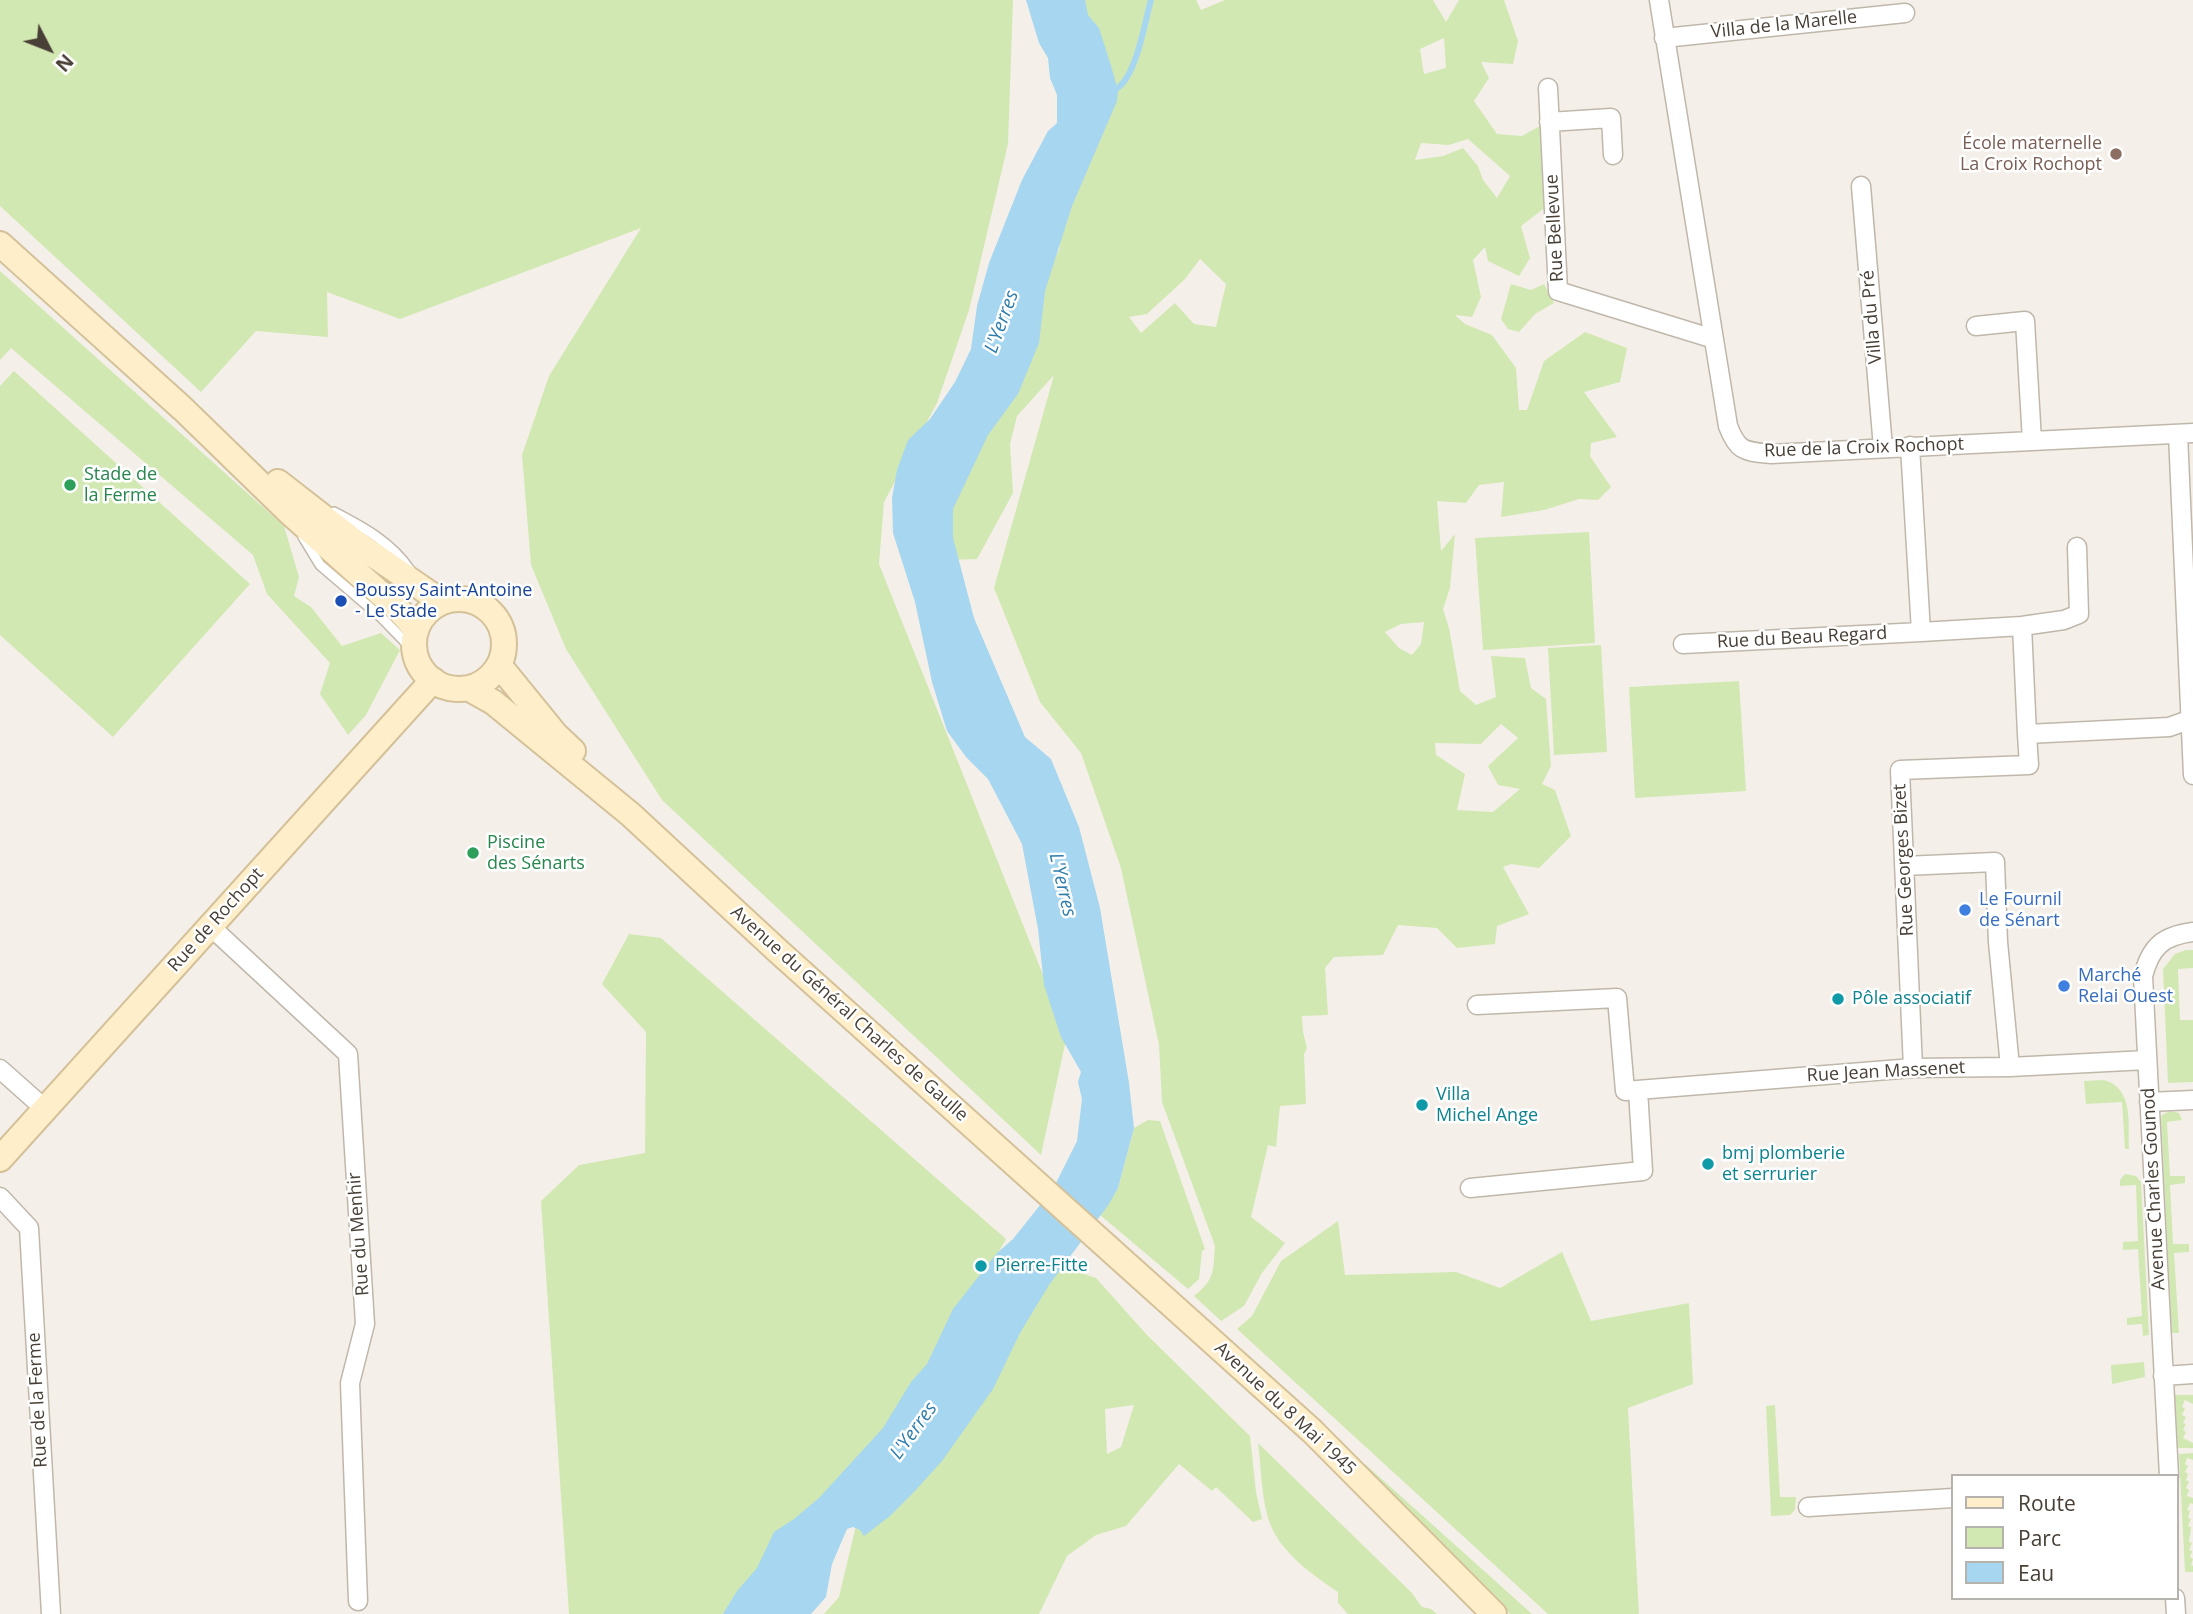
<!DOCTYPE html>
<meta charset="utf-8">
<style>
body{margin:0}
#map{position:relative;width:2193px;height:1614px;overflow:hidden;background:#f4f0e9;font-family:"Open Sans",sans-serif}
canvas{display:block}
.legend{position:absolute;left:1951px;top:1474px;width:228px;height:126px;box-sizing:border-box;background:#fff;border:2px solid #b6b3af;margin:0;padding:9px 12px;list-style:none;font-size:21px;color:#484037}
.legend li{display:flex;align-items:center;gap:14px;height:35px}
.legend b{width:35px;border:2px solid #b6b3af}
.north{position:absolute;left:14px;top:14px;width:70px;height:70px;-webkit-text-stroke:5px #fff;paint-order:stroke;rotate:132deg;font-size:19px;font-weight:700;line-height:28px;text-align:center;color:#484037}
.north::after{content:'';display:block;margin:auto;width:24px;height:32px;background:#484037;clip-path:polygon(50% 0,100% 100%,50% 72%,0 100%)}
</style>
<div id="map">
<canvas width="2193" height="1614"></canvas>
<ul class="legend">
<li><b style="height:9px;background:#feeec9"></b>Route</li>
<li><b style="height:19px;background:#d2e8b2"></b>Parc</li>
<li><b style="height:19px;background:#a6d6f0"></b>Eau</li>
</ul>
<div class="north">N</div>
</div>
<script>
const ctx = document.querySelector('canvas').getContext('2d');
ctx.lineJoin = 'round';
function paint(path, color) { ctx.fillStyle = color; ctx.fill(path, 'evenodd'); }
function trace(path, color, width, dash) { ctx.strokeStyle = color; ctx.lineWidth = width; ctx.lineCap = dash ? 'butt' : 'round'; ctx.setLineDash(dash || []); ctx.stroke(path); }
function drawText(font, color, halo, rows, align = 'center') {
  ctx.font = font + ' "Open Sans",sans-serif'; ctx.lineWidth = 5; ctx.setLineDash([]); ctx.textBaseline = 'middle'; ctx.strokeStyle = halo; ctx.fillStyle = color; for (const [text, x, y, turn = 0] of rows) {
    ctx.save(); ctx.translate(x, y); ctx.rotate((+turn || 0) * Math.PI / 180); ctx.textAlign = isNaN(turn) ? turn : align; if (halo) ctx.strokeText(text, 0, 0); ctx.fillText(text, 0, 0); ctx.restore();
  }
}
const green = new Path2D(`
 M0 0H1013L1008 144 969 310 937 403 884 502 879 564 1067 1035 1041 1155 662 800 566 649 531 565 522 455 549 376 641 228 400 319 327 292 328 337 256 331 201 392 0 206Z
 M1072 0H1196L1201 10 1225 0H1433L1446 22 1459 0H1504L1518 41 1513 64 1481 62 1489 78 1474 101 1497 134 1522 136 1545 123 1563 194 1521 226 1530 258 1519 276 1488 261 1485 247 1473 260 1481 297 1472 317 1455 315 1465 324 1492 335 1516 368 1519 410H1527L1544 361 1585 332 1627 348 1620 382 1584 392 1617 437 1591 443 1590 456 1611 487 1598 500 1579 499 1544 510 1501 517 1504 482 1479 485 1466 503 1437 501 1441 551 1455 534 1450 588 1443 609 1449 628 1460 691 1476 705 1496 697 1491 656 1525 658 1531 688 1546 699 1551 766 1542 784 1555 790 1571 836 1539 868 1511 864 1503 867 1529 914 1497 926 1495 944 1457 948 1437 928 1398 925 1383 955 1334 957 1325 968 1328 1015 1302 1016 1303 1032 1307 1048 1304 1054 1306 1104 1280 1106 1276 1147 1268 1145 1251 1217 1285 1243 1262 1273 1244 1306 1221 1321 1194 1296C1215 1279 1213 1272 1215 1246L1162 1102 1159 1045 1121 868 1081 753 1040 702 994 588 1054 375 1017 416 1010 444 1013 493 977 559 946 560V511L1023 314 1059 250 1070 171ZM1444 38 1446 68 1424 74 1420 49ZM1468 139 1510 176 1497 198 1483 180 1478 166 1463 148 1443 156 1415 160 1421 143 1449 145ZM1200 259 1226 284 1216 327 1194 324 1175 303 1141 333 1129 317 1147 314 1185 279ZM1424 622 1421 644 1412 655 1399 648 1385 632 1401 624ZM1501 724 1518 738 1488 766 1498 785 1520 789 1493 812 1457 810 1465 774 1436 755 1435 743 1481 744Z
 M0 271 284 526 299 577 294 596 311 607 342 646 381 633 400 650 366 715 348 735 320 694 330 663 267 594 253 555 11 348 0 360Z
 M1511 284 1531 290 1544 284 1554 303 1535 314 1519 332 1508 329 1501 319Z
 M14 371 250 584 113 737 0 635V386Z
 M1589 532 1595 643 1483 650 1475 538Z
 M1601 645 1607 752 1554 755 1548 648Z
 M1739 681 1746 791 1635 798 1629 687Z
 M629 934 661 938 1006 1239 960 1319 876 1451 745 1614H569L541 1201 579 1165 645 1153 646 1032 602 984Z
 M2186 950H2193V968L2178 969 2180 1020H2193V1082L2168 1083 2163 969 2175 954Z
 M2104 1080C2134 1088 2128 1124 2129 1149H2125L2122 1102 2086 1104 2084 1081Z
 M2170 1111 2179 1113 2182 1120 2167 1122 2170 1176H2185V1183L2170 1185 2173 1244H2189V1252L2174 1253 2179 1333H2172L2161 1119 2162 1115Z
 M1148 1120 1160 1121 1205 1249 1202 1251 1199 1279 1188 1289 1100 1215 1118 1188 1134 1128Z
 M2125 1174 2136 1176 2141 1182 2149 1335 2143 1336 2142 1324 2127 1325V1318L2142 1316 2138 1249 2123 1250V1242L2138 1241 2136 1185 2120 1186V1180Z
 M1338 1221 1345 1275 1456 1272 1500 1288 1562 1252 1591 1321 1689 1303 1693 1384 1628 1408 1639 1614H1548L1237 1329 1252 1316 1281 1261Z
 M1054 1264 1096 1278 1147 1335 1250 1436 1256 1492 1262 1519 1253 1522 1216 1487 1212 1491 1179 1464 1126 1526 1096 1535 1067 1556 1039 1614H824L839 1597 858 1517ZM1134 1405 1121 1447 1107 1454 1105 1409Z
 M2144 1362 2145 1377 2112 1384 2111 1365Z
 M2193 1395V1404L2185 1400 2182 1407 2185 1408 2182 1415 2186 1417 2183 1423 2186 1424 2183 1430 2186 1432 2183 1438 2193 1443V1448H2178L2175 1395Z
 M1775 1405 1780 1497H1796L1795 1510 1790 1515 1771 1516 1766 1406Z
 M1258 1443 1412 1593 1422 1607 1431 1609 1437 1614H1348L1338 1603V1592C1310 1573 1275 1549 1267 1514 1261 1491 1261 1466 1258 1443Z
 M2193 1453V1460L2187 1458 2185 1464 2188 1466 2185 1472 2188 1474 2186 1480 2189 1482 2186 1488 2189 1490 2187 1496 2193 1498V1504L2190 1503 2187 1510 2190 1511 2188 1518 2191 1519 2188 1526 2191 1527 2189 1542 2192 1543 2189 1550 2192 1551 2190 1557 2193 1559 2191 1565 2193 1566V1572H2185L2179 1454Z
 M1365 1464 1532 1614H1510L1364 1465Z`);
const water = new Path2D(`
 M1026 0H1085L1088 15 1099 28 1112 69 1118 91 1117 101 1072 206 1045 291 1039 343 1018 394 988 435 953 509V538L974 618 1025 737 1051 759 1079 827 1100 908 1129 1083 1134 1128 1118 1188 1109 1204 1049 1285 1020 1333 993 1389 942 1461 913 1493 890 1516 864 1536 860 1530 853 1527 847 1529 832 1564 826 1597 811 1614H723L737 1591 757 1568 774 1532 794 1519 819 1498 883 1428 911 1382 927 1364 953 1309 997 1253 1013 1239 1053 1189 1077 1141 1082 1099 1078 1082 1081 1072 1061 1037 1044 985 1038 929 1022 844 988 779 966 757 947 731 932 682 915 602 893 533 892 498 897 470 908 440 930 419 955 382 971 349 977 306 989 263 1022 180 1048 131 1057 123V95L1050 78 1048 58 1039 43Z`);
const stream = new Path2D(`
 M1112 91C1136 83 1144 24 1151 0`);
const lane = new Path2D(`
 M334 512C363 527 391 542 410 570
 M303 537 320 565 382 618 414 651`);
const street = new Path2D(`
 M1659 0 1728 426C1738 452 1744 451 1771 454L2193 433
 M1664 38 1905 13
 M1548 88 1558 291 1714 339
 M1549 122 1611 118 1613 155
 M1861 186 1883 448
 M1976 326 2025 321 2032 441
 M2178 434 2193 775
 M1910 446 1921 632 2022 626 2027 734 2169 727 2189 720
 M2022 626 2064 620 2079 614 2077 547
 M1683 644 1921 632
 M1904 866 1995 862 1998 942 2010 1067
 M210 926 348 1054 365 1324 350 1383 358 1601
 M1477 1005 1617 998 1625 1091 1913 1068 2010 1067 2147 1060
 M1913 1068 1900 770 2029 765 2027 734
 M0 1069 45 1109
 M2149 1102 2193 1100
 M1470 1188 1643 1171 1638 1090
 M0 1197 29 1228 51 1614
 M2163 1376 2193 1374
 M2169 1476 2143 976C2151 946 2163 936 2193 932
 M1808 1507 1953 1498
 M2175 1598 2176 1614`);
const secondary = new Path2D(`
 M0 244 183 409 288 511 399 610 416 629
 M278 482 359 545 442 602
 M414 644a45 45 0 1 1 90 0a45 45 0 1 1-90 0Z
 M499 665 556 735 573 751
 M468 688 493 702 630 814 779 952 1312 1431 1494 1614
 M0 1159 433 680`);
const markers = [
 [2116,154,7,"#8d6e63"],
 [70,485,7,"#2e9e5b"],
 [341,601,7,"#1a4fb4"],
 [473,853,7,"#2e9e5b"],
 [1965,910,7,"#3f7fe0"],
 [2064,986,7,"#3f7fe0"],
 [1838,999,7,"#0f9aa8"],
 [1422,1105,7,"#0f9aa8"],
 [1708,1164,7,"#0f9aa8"],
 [981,1266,7,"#0f9aa8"]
];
const streetNames = [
 ["Villa de la Marelle",1784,25,-6],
 ["Rue Bellevue",1555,228,-93],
 ["Villa du Pré",1872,317,-95],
 ["Rue de la Croix Rochopt",1864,448,-2],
 ["Rue du Beau Regard",1802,638,-3],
 ["Rue Georges Bizet",1904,860,-93],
 ["Rue de Rochopt",216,920,-48],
 ["Avenue du Général Charles de Gaulle",849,1014,42],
 ["Rue Jean Massenet",1886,1072,-3],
 ["Avenue Charles Gounod",2154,1189,-93],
 ["Rue du Menhir",359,1234,-94],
 ["Rue de la Ferme",38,1400,-93],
 ["Avenue du 8 Mai 1945",1285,1409,43]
];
const educationNames = [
 ["École maternelle",2102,144],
 ["La Croix Rochopt",2102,165]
];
const leisureNames = [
 ["Stade de",84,475],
 ["la Ferme",84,496],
 ["Piscine",487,843],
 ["des Sénarts",487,864]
];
const transitNames = [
 ["Boussy Saint-Antoine",355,591],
 ["- Le Stade",355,612]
];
const shopNames = [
 ["Le Fournil",1979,900],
 ["de Sénart",1979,921],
 ["Marché",2078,976],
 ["Relai Ouest",2078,997]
];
const cultureNames = [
 ["Pôle associatif",1852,999],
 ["Villa",1436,1095],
 ["Michel Ange",1436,1116],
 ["bmj plomberie",1722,1154],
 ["et serrurier",1722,1175],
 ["Pierre-Fitte",995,1266]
];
const waterNames = [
 ["L'Yerres",1002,322,-70],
 ["L'Yerres",1062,885,77],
 ["L'Yerres",914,1431,-54]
];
paint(green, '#d2e8b2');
paint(water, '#a6d6f0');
trace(stream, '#a6d6f0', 6);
trace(lane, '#c0b7ab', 12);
trace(street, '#c0b7ab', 21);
trace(secondary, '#d4c199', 28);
trace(lane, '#fff', 9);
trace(street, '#fff', 18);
trace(secondary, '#feeec9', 24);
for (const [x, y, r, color] of markers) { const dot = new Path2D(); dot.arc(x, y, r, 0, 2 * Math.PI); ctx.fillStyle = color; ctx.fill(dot); trace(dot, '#fff', 2.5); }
drawText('18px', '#484037', '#fff', streetNames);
drawText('18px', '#785e54', '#fff', educationNames, 'right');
drawText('18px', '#27864d', '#fff', leisureNames, 'left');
drawText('18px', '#164399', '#fff', transitNames, 'left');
drawText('18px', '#366cbe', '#fff', shopNames, 'left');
drawText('18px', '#0d838f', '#fff', cultureNames, 'left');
drawText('italic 19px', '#2e7dac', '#fff', waterNames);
</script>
